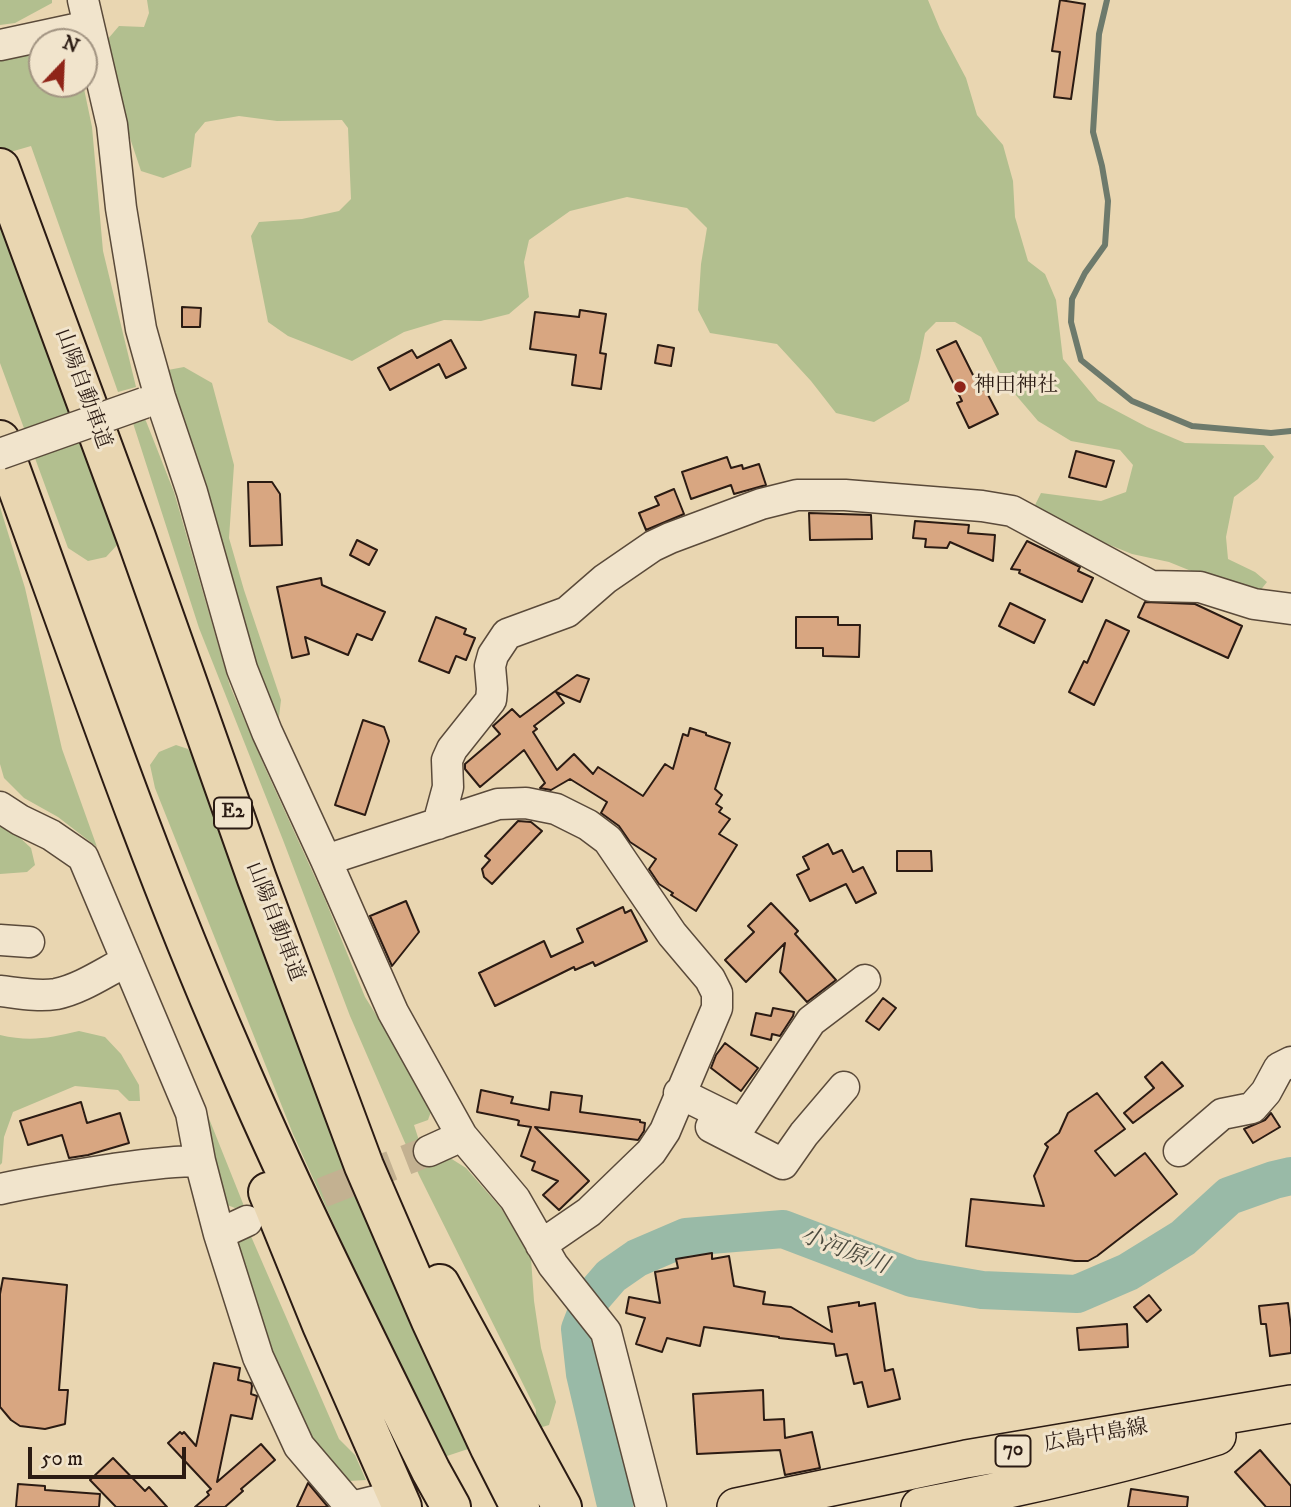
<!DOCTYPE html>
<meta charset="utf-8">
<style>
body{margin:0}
#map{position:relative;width:1291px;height:1507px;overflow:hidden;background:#e9d6b1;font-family:"IM FELL DW Pica",serif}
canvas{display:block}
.north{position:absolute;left:28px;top:28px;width:70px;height:70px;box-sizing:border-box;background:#f1e4cc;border:2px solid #a29482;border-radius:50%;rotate:23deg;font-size:19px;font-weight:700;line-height:28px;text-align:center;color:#2b1b13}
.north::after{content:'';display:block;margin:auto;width:24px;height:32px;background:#8f2418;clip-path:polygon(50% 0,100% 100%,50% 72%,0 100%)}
.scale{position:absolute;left:28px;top:1447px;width:158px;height:32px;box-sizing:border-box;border:4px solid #2b1b13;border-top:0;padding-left:9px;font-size:21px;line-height:24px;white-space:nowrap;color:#2b1b13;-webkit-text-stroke:5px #f1e4cc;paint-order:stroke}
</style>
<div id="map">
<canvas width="1291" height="1507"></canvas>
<div class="north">N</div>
<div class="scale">50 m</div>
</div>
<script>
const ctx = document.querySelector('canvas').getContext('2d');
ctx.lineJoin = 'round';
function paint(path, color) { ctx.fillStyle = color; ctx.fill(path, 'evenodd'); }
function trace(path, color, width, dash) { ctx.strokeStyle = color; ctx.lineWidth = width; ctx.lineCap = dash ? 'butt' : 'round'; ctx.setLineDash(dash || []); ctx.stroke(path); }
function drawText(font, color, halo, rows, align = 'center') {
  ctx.font = font + ' "IM FELL DW Pica","Noto Serif JP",serif'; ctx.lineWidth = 6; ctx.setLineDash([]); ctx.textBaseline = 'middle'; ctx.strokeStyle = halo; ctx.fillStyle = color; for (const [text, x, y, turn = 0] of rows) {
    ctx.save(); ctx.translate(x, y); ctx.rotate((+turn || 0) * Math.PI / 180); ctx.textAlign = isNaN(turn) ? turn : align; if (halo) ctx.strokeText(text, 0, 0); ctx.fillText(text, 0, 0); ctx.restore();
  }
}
const green = new Path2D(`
 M0 0H52V3L15 23 0 25Z
 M147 0H928L940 29 966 78 977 115 1003 145 1013 181 1015 217 1028 261 1045 274 1056 300 1063 359 1098 401 1147 427 1185 443 1264 445 1274 457 1258 479 1234 497 1226 537 1228 559 1255 572 1267 582 1259 592 1206 577 1169 562 1132 554 1058 524 1035 505 1041 493 1101 501 1126 492 1133 465 1120 450 1071 441 1038 421 1003 380 981 337 955 322H936L925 333 920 358 909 401 874 422 836 413 811 381 777 344 710 333 698 310 701 264 707 228 687 208 627 197 570 211 529 240 524 262 529 297 509 314 481 321 444 320 404 332 352 361 288 336 268 322 251 236 259 222 302 219 339 211 351 199 348 128 342 120 277 121 239 116 205 122 195 134 191 167 163 178 141 171 130 138 107 40 119 26 144 27 149 13Z
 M37 52 42 54V84H83L92 127 103 251 136 387 118 392 31 146 0 155V60Z
 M0 188 119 543 106 557 88 561 68 548 0 363Z
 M184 367 212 383 234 465 229 538 244 590 281 700 277 733 178 422 168 370Z
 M144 416 174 492 230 686 266 770 324 897 365 997 433 1106 428 1120 414 1125 426 1162 447 1156 466 1168 501 1208 531 1258 534 1301 541 1348 556 1402 549 1425 536 1429V1410L419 1175 350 1016 283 840 199 628 132 420Z
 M0 507 25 588 62 749 97 847 58 817 24 798 4 778 0 764Z
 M176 745 188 749 201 770 393 1284 468 1449 444 1457 382 1331 293 1134 155 788 150 765 159 752Z
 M0 826 18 836 31 848 35 865 27 872 0 874Z
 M79 1031 105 1037 121 1054 139 1085 140 1101H129L118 1090 75 1086 13 1112 4 1137 2 1163 0 1165V1035C30 1042 50 1038 79 1031Z
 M196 1086 244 1206 235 1208 222 1203 211 1170Z
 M250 1234 339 1439 355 1455 366 1480 349 1481 305 1432 279 1378 234 1257 238 1243Z`);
const stream = new Path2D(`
 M1107 0 1099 34 1093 132 1102 166 1108 201 1105 245 1085 273 1072 299 1071 322 1081 360 1132 401 1192 426 1271 433 1291 431`);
const river = new Path2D(`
 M615 1501 585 1374 580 1329 592 1298 611 1276 637 1258 686 1237 783 1229 912 1278 982 1290 1077 1294 1128 1272 1183 1238 1229 1196 1274 1180 1291 1176`);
const building = new Path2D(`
 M1060 0 1085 4 1071 99 1054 97 1060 52 1052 51Z
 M182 307 201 308 200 327H182Z
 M580 310 606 314 600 353 606 354 601 389 572 385 576 355 530 349 535 312 579 317Z
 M451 340 466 368 446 378 439 364 390 390 378 368 412 350 417 358Z
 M956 341 981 391 985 389 998 414 969 428 957 403 962 401 937 350Z
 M658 345 674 348 671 366 655 363Z
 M1076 451 1114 461 1106 487 1069 477Z
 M727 457 731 468 742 465 743 469 759 464 766 485 734 494 731 485 691 499 682 472Z
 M248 482H272L280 494 282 545 250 546Z
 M674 489 684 514 646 530 639 513 659 505 655 497Z
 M809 513 871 515 872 539 810 540Z
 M915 521 969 525 968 533 995 535 993 561 950 542 947 548 925 547 926 539 913 538Z
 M357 540 377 550 369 565 350 555Z
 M1027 541 1080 567 1078 571 1093 578 1082 602 1019 573 1020 570 1011 569Z
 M321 578 322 585 385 612 372 640 357 634 348 655 305 637 309 654 292 658 277 587Z
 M1145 602 1195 604 1242 626 1228 658 1138 617Z
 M1010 603 1045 620 1034 643 999 626Z
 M436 617 466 629 464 634 475 638 466 660 456 656 449 673 419 661Z
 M796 617H838V625H860L859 657 823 656V648H796Z
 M1106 620 1129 631 1094 705 1069 692 1084 661 1087 663Z
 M577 675 589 679 580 702 556 692 564 703 534 726 537 729 533 732 557 770 574 754 593 774 598 767 643 796 665 764 673 769 683 734 688 736 690 728 706 733V735L730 743 715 789 722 795 716 804 722 808 719 812 730 819 719 834 737 845 696 911 671 895 673 893 659 884 649 869 656 859 630 842 619 826 601 813 607 802 570 779 551 790 540 788 545 783 524 750 480 787 465 769V764L500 734 493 726 512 709 520 717Z
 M363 720 384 727 389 741 365 815 335 805Z
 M518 821 531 822 542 831 492 884 484 877 482 869 490 860 485 856Z
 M828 844 833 854 842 850 853 872 863 867 876 893 856 903 846 884 810 901 797 875 809 869 803 857Z
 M897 851H931L932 871H897Z
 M406 901 419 932 392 966 370 916Z
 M771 903 798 931 795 934 836 980 807 1002 780 972 785 943 746 982 725 960 754 932 748 926Z
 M623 907 625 913 631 910 647 941 595 966 593 962 575 970 574 967 495 1006 479 973 544 941 551 957 583 942 577 929Z
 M883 998 896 1008 879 1030 866 1021Z
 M773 1008 794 1012 793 1016 780 1036 772 1034 771 1040 751 1035 756 1013 771 1016Z
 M725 1043 758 1068 741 1091 711 1068 716 1055Z
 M1162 1062 1183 1086 1133 1123 1124 1113 1154 1088 1145 1077Z
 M481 1090 513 1097 511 1103 549 1110 551 1092 582 1096 580 1112 640 1120V1122L645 1123 644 1131 638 1140 535 1127 589 1181 559 1210 543 1195 558 1181 532 1170 535 1162 521 1156 531 1127 518 1125 519 1121 517 1120 477 1112Z
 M1097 1093 1125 1129 1095 1151 1115 1176 1145 1153 1177 1194 1097 1256 1088 1261H1075L966 1246 971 1199 1044 1206 1034 1176 1048 1147 1045 1144 1059 1133 1068 1113Z
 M81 1102 87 1123 120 1113 129 1143 88 1155 69 1158 62 1135 28 1145 20 1121Z
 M1271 1113 1280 1127 1253 1143 1244 1129 1265 1120Z
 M712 1253V1259L729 1256 734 1286 765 1292 763 1304 791 1307 832 1332 828 1307 859 1302V1306L875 1303 885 1371 893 1369 900 1399 868 1407 862 1382 854 1384 847 1354 836 1356 834 1344 779 1338V1337L704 1327 700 1346 667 1338 662 1352 636 1344 645 1318 626 1313 629 1297 660 1303 655 1272 678 1268 676 1259Z
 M3 1278 67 1285 59 1390H68L65 1424 45 1429 20 1426 11 1420 0 1407V1294Z
 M1149 1295 1161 1310 1147 1322 1134 1307Z
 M1288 1303 1291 1328V1353L1270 1356 1266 1324H1261L1259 1306Z
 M1127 1324 1128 1347 1079 1350 1077 1328Z
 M214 1363 240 1368 238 1380 251 1383 252 1386 251 1394 257 1396 252 1419 231 1415 217 1482 261 1444 275 1460 241 1489 243 1491 225 1507H195L209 1495 207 1492 211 1489 168 1443 180 1432 182 1434 184 1432 196 1446Z
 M763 1390 764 1420 784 1419 785 1438 812 1432 820 1468 785 1475 780 1450 697 1454 693 1394Z
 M1260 1450 1291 1486V1507H1266L1235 1472Z
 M113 1458 145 1491 149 1487 167 1507H116L90 1480Z
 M308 1483 328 1507H297Z
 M18 1484 45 1486V1490L100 1494 99 1507H16Z
 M1131 1489 1188 1497 1187 1507H1128Z`);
const minorTunnel = new Path2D(`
 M280 1209 429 1151`);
const minor = new Path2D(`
 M83 0 112 125 121 208 141 329 160 397 192 492 242 669 267 732 326 860 393 1012 462 1136 515 1199 553 1265 606 1332 651 1507
 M0 45 89 26
 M0 807 20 820 51 835 83 857 191 1113 200 1161 219 1234 258 1357 299 1446 351 1507 392 1497 394 1507
 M438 824 448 787 447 760 452 749 491 700 492 689 490 666 493 655 507 634 567 612 605 579 653 546 670 538 761 504 797 495H845L982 506 1012 511 1151 586 1200 587 1254 604 1291 609
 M326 860 498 804 526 803 556 809 588 825 608 840 672 934 710 979 717 993V1008L665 1131 651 1152 589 1212 541 1245
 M0 940 29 942
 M0 991C18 993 38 997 56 994 81 989 105 972 127 961
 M679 1093 742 1124 811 1021 865 980
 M711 1127 783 1164 804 1134 844 1087
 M429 1151 462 1136
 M1179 1151 1222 1114 1252 1108 1266 1092 1279 1068 1291 1062
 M0 1189C37 1181 75 1175 113 1169 142 1165 170 1161 200 1161
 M219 1234 247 1221`);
const major = new Path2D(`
 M736 1507 966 1459 1291 1404
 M920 1507C1018 1488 1121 1466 1217 1436`);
const highway = new Path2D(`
 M0 168 136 537 257 879 364 1166 431 1321 490 1448 520 1507
 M0 440C75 644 144 850 231 1049 292 1192 362 1331 431 1471L451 1507
 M268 1192 322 1325 402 1507
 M440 1284 562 1507`);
const minorBridge = new Path2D(`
 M0 454 144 403`);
const markers = [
 [960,387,7,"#8f2418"]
];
const shields = [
 [233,813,38],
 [1013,1451,35]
];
const shieldNames = [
 ["E2",233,813],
 ["70",1013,1451]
];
const poiNames = [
 ["神田神社",974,387]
];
const streetNames = [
 ["山陽自動車道",82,389,70],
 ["山陽自動車道",274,922,69],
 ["広島中島線",1096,1437,-10]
];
const waterNames = [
 ["小河原川",844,1252,21]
];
paint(green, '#b2bf8f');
trace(stream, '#6d7a6c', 6);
trace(river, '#99baa7', 38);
paint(building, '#d8a681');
trace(building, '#2b1b13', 2);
trace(minorTunnel, '#c3b191', 30, [30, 15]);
trace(minor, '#5a4a3a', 33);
trace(major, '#2b1b13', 40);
trace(highway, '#2b1b13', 42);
trace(minor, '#f1e4cc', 30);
trace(major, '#e9d6b1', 37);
trace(highway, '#e9d6b1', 38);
trace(minorBridge, '#5a4a3a', 33, []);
trace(minorBridge, '#f1e4cc', 30);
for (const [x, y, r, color] of markers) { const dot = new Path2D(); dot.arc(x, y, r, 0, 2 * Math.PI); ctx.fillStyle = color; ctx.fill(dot); trace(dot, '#f1e4cc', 2.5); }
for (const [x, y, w] of shields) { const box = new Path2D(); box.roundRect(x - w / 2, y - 15.5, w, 31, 5); ctx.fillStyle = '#f1e4cc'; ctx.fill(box); trace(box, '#2b1b13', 2); }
drawText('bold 19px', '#2b1b13', null, shieldNames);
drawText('21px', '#2b1b13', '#f1e4cc', poiNames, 'left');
drawText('21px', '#2b1b13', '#f1e4cc', streetNames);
drawText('italic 23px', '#4c4b3f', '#f1e4cc', waterNames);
</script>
